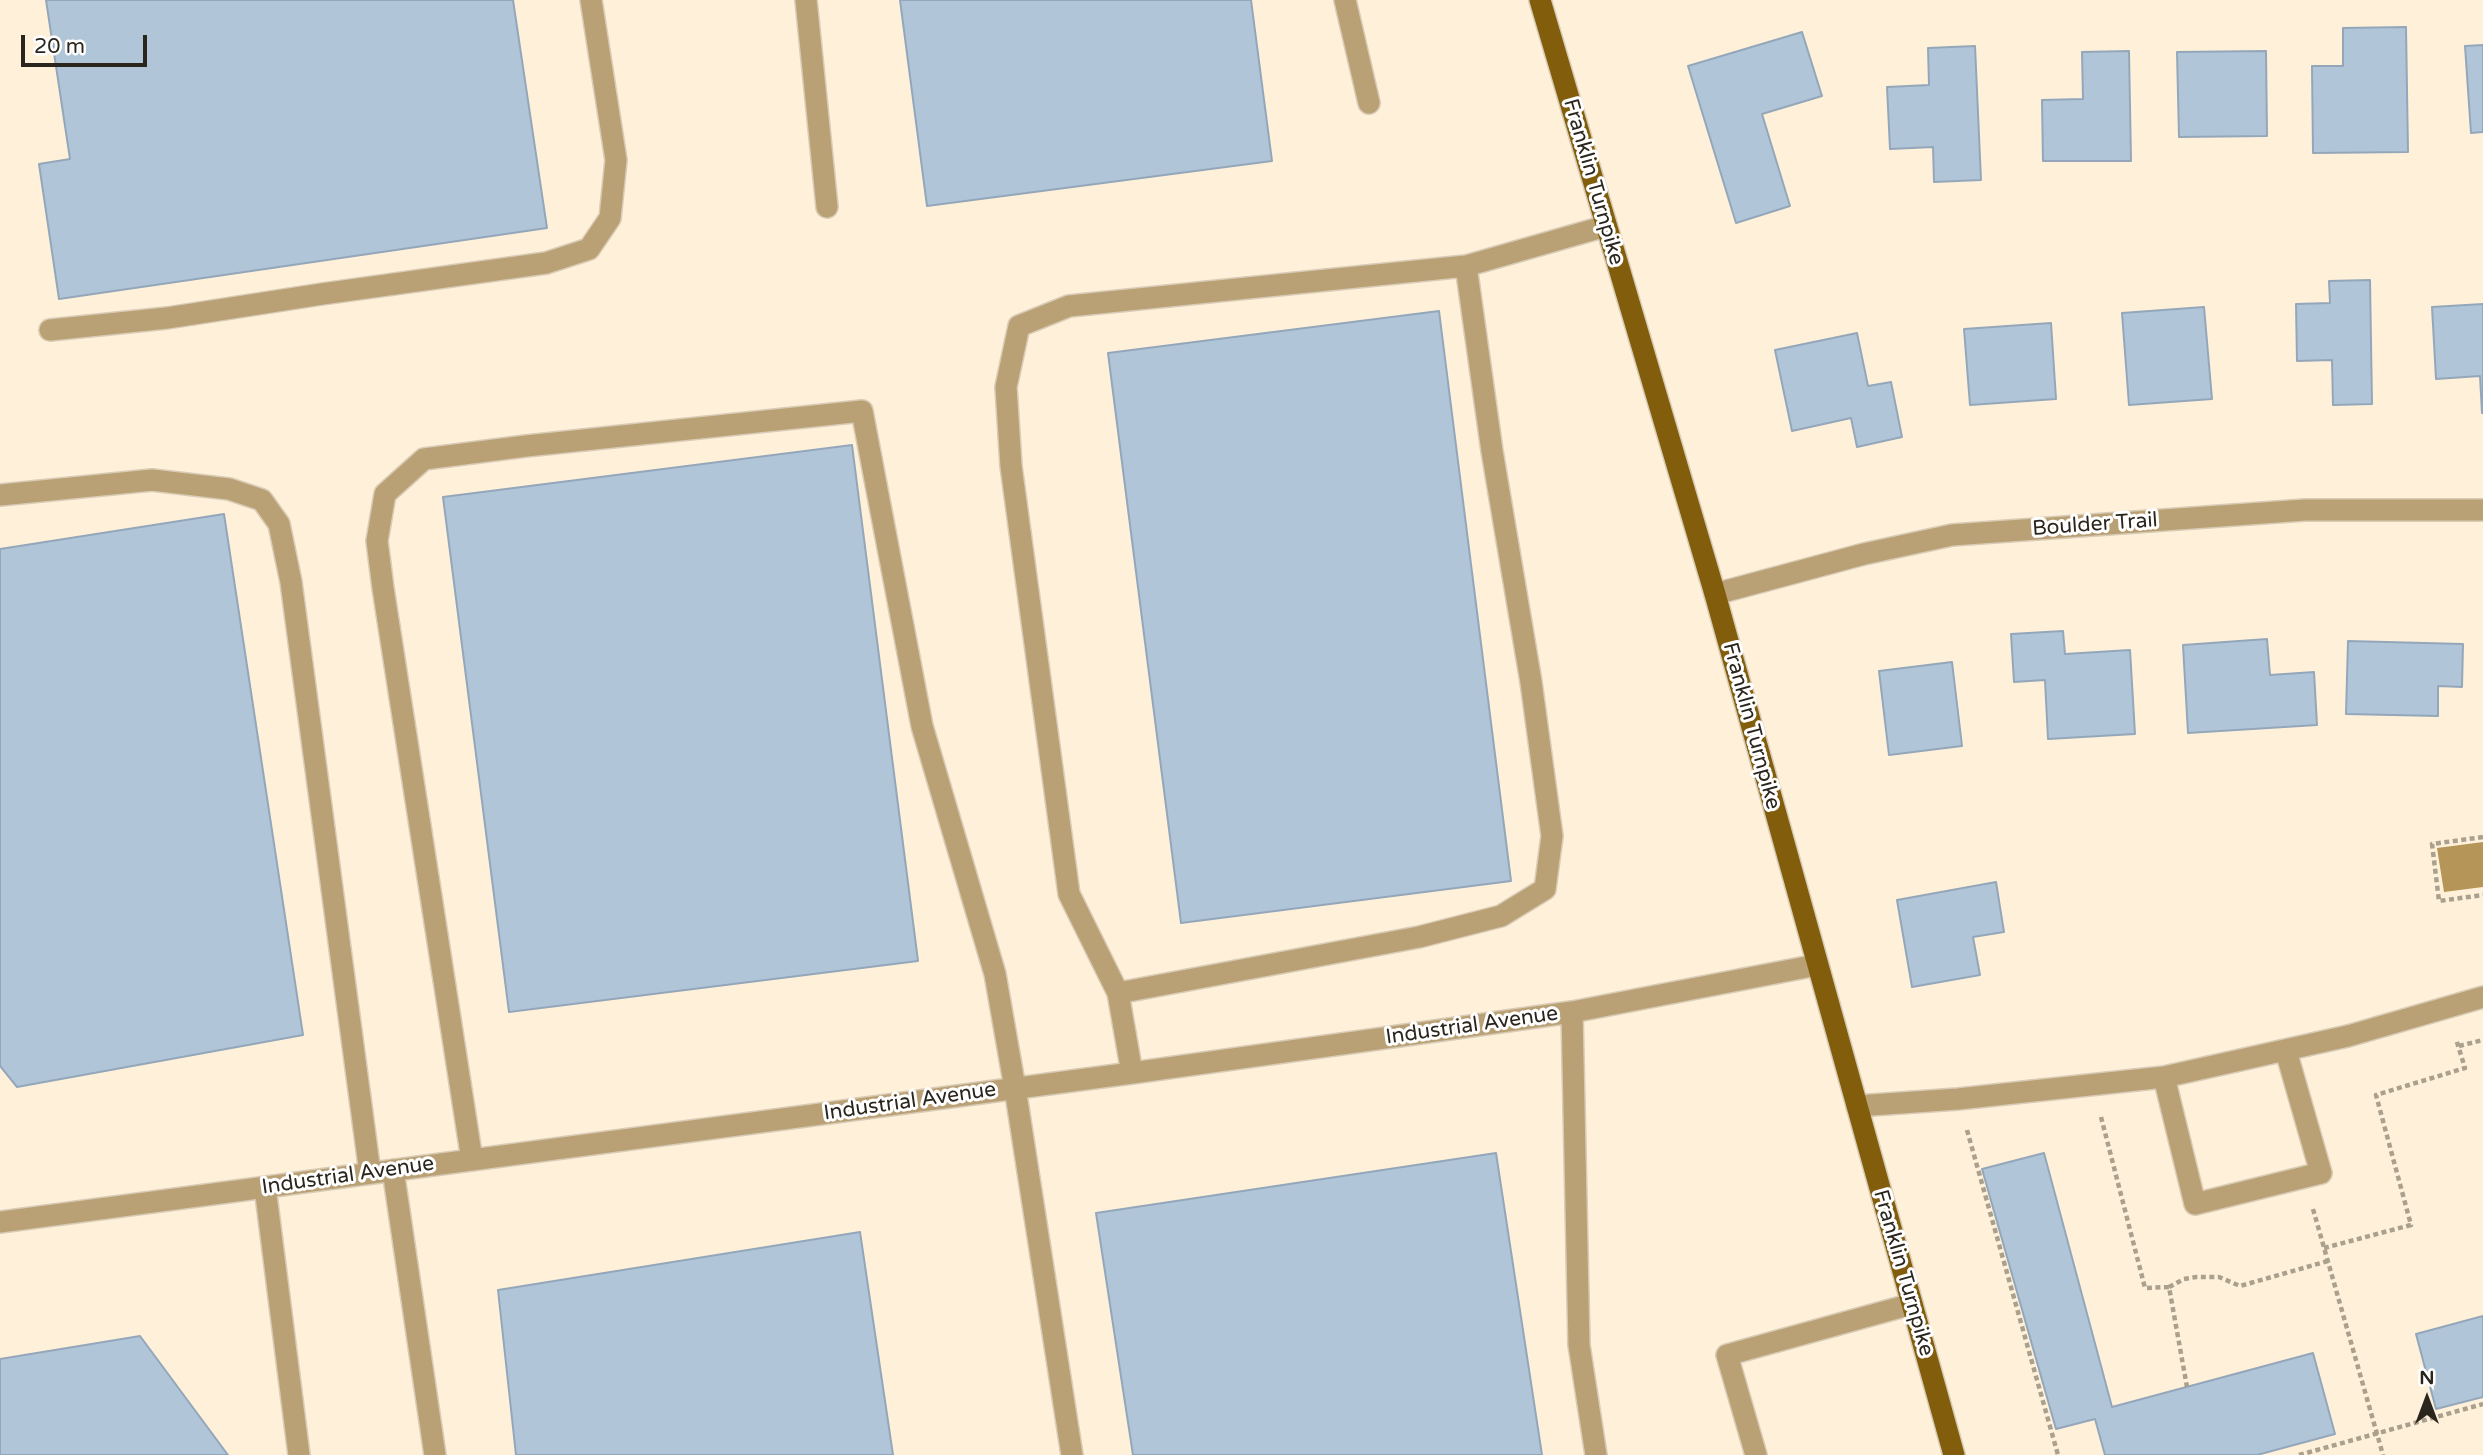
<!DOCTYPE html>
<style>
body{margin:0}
#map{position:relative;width:2483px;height:1455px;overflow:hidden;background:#fff1d9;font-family:"Varela Round",sans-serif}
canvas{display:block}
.north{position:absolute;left:2392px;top:1364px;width:70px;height:70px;-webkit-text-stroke:5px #fff;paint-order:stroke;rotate:0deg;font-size:19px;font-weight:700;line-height:28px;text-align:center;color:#2b261d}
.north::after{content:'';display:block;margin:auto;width:24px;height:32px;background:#2b261d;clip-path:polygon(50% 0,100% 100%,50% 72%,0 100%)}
.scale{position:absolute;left:21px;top:35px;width:126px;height:32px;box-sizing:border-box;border:4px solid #2b261d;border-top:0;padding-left:9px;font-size:21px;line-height:24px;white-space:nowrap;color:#2b261d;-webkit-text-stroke:5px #fff;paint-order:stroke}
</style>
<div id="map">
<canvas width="2483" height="1455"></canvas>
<div class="north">N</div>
<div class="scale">20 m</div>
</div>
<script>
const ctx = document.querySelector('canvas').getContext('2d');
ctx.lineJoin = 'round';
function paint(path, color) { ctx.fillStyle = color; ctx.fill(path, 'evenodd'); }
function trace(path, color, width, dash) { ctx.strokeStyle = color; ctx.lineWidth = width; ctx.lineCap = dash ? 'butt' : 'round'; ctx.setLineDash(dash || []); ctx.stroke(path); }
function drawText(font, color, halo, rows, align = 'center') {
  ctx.font = font + ' "Varela Round",sans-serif'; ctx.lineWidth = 6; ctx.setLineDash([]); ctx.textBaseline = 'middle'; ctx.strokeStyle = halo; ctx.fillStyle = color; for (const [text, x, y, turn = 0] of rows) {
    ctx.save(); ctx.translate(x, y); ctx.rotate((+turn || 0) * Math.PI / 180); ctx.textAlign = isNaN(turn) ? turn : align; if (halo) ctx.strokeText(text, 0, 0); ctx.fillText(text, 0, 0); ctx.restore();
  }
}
const water = new Path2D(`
 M2483 842V887L2444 892 2437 848Z`);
const building = new Path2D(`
 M46 0H513L547 228 59 299 39 164 70 159Z
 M900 0H1251L1272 161 927 206Z
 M2406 27 2408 152 2313 153 2312 66H2343V28Z
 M1802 32 1822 96 1762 114 1790 206 1736 223 1688 66Z
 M2483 45V132L2471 133 2465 46Z
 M1975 46 1981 180 1934 182 1933 147 1890 149 1887 87 1929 85 1928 48Z
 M2129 51 2131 161H2043L2042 100 2083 99 2082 52Z
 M2266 51 2267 136 2179 137 2177 52Z
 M2370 280 2372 404 2333 405 2332 360 2297 361 2296 304 2330 303 2329 281Z
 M2483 304V413H2482L2480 376 2436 379 2432 307Z
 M2204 307 2212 399 2129 405 2122 313Z
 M1439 311 1511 881 1181 923 1108 353Z
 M2051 323 2056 399 1970 405 1964 329Z
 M1857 333 1868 386 1891 382 1902 437 1857 447 1851 418 1792 431 1775 350Z
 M852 445 918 961 509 1012 443 497Z
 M224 514 303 1035 17 1087 0 1066V549Z
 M2063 631 2065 654 2130 650 2135 734 2048 739 2045 680 2014 682 2011 634Z
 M2267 639 2270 675 2314 672 2317 725 2188 733 2183 645Z
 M2348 641 2463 644 2462 687 2438 686V716L2346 714Z
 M1952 662 1962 746 1889 755 1879 671Z
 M1996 882 2004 932 1973 937 1980 975 1912 987 1897 900Z
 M1496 1153 1542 1455H1133L1096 1213Z
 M2044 1153 2112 1407 2313 1353 2335 1434 2257 1455H2105L2095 1419 2056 1429 1982 1169Z
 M860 1232 893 1455H516L498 1290Z
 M2483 1316V1397L2436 1409 2416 1334Z
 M140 1336 228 1455H0V1359Z`);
const path = new Path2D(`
 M2483 837 2432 844 2439 901 2483 895
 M2459 1046 2483 1040
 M2101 1117 2145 1288 2169 1287 2187 1387
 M1967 1130 2058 1455
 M2313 1209 2383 1455
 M2324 1248 2411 1225 2376 1095 2465 1068 2456 1039
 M2169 1287 2184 1279 2196 1277H2219L2240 1286 2328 1261
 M2299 1455 2483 1404`);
const minor = new Path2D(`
 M806 0 827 207
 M1345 0 1369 103
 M50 330 167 318 322 294 546 263 589 249 610 218 616 160 591 0
 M0 495 152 480 229 489 262 500 279 524 291 582 370 1173
 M1715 594 1864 554 1952 535 2305 510H2483
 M1118 993 1419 937 1501 916 1545 889 1552 836 1531 682 1492 451 1466 266
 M1572 1012 1579 1345 1596 1455
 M1132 1073 1118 993 1069 894 1011 466 1006 387 1019 326 1069 306 1466 266 1606 226
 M2164 1077 2195 1204 2321 1173 2286 1051
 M1857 1106 1958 1099 2164 1077 2348 1036 2483 997
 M472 1160 383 588 377 541 385 494 424 459 526 446 862 411 922 726 995 974 1015 1088 1072 1455
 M393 1170 435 1455
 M265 1187 299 1455
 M0 1222 1132 1073 1572 1012 1817 965
 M1756 1455 1727 1355 1912 1304`);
const major = new Path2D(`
 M1540 0 1715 594 1954 1455`);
const streetNames = [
 ["Franklin Turnpike",1593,182,74],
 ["Boulder Trail",2095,525,-4],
 ["Franklin Turnpike",1751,726,75],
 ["Industrial Avenue",1472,1026,-8],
 ["Industrial Avenue",910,1102,-8],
 ["Industrial Avenue",348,1176,-8],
 ["Franklin Turnpike",1903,1273,74]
];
paint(water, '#b59558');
paint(building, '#b1c5d9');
trace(building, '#94a7ba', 2);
trace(minor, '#d9ccb7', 24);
trace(major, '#d9ccb7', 24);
trace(path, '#aaa08e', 4.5, [5, 3.5]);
trace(minor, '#baa175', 21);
trace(major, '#825e0c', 21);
drawText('21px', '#2b261d', '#fff', streetNames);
</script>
